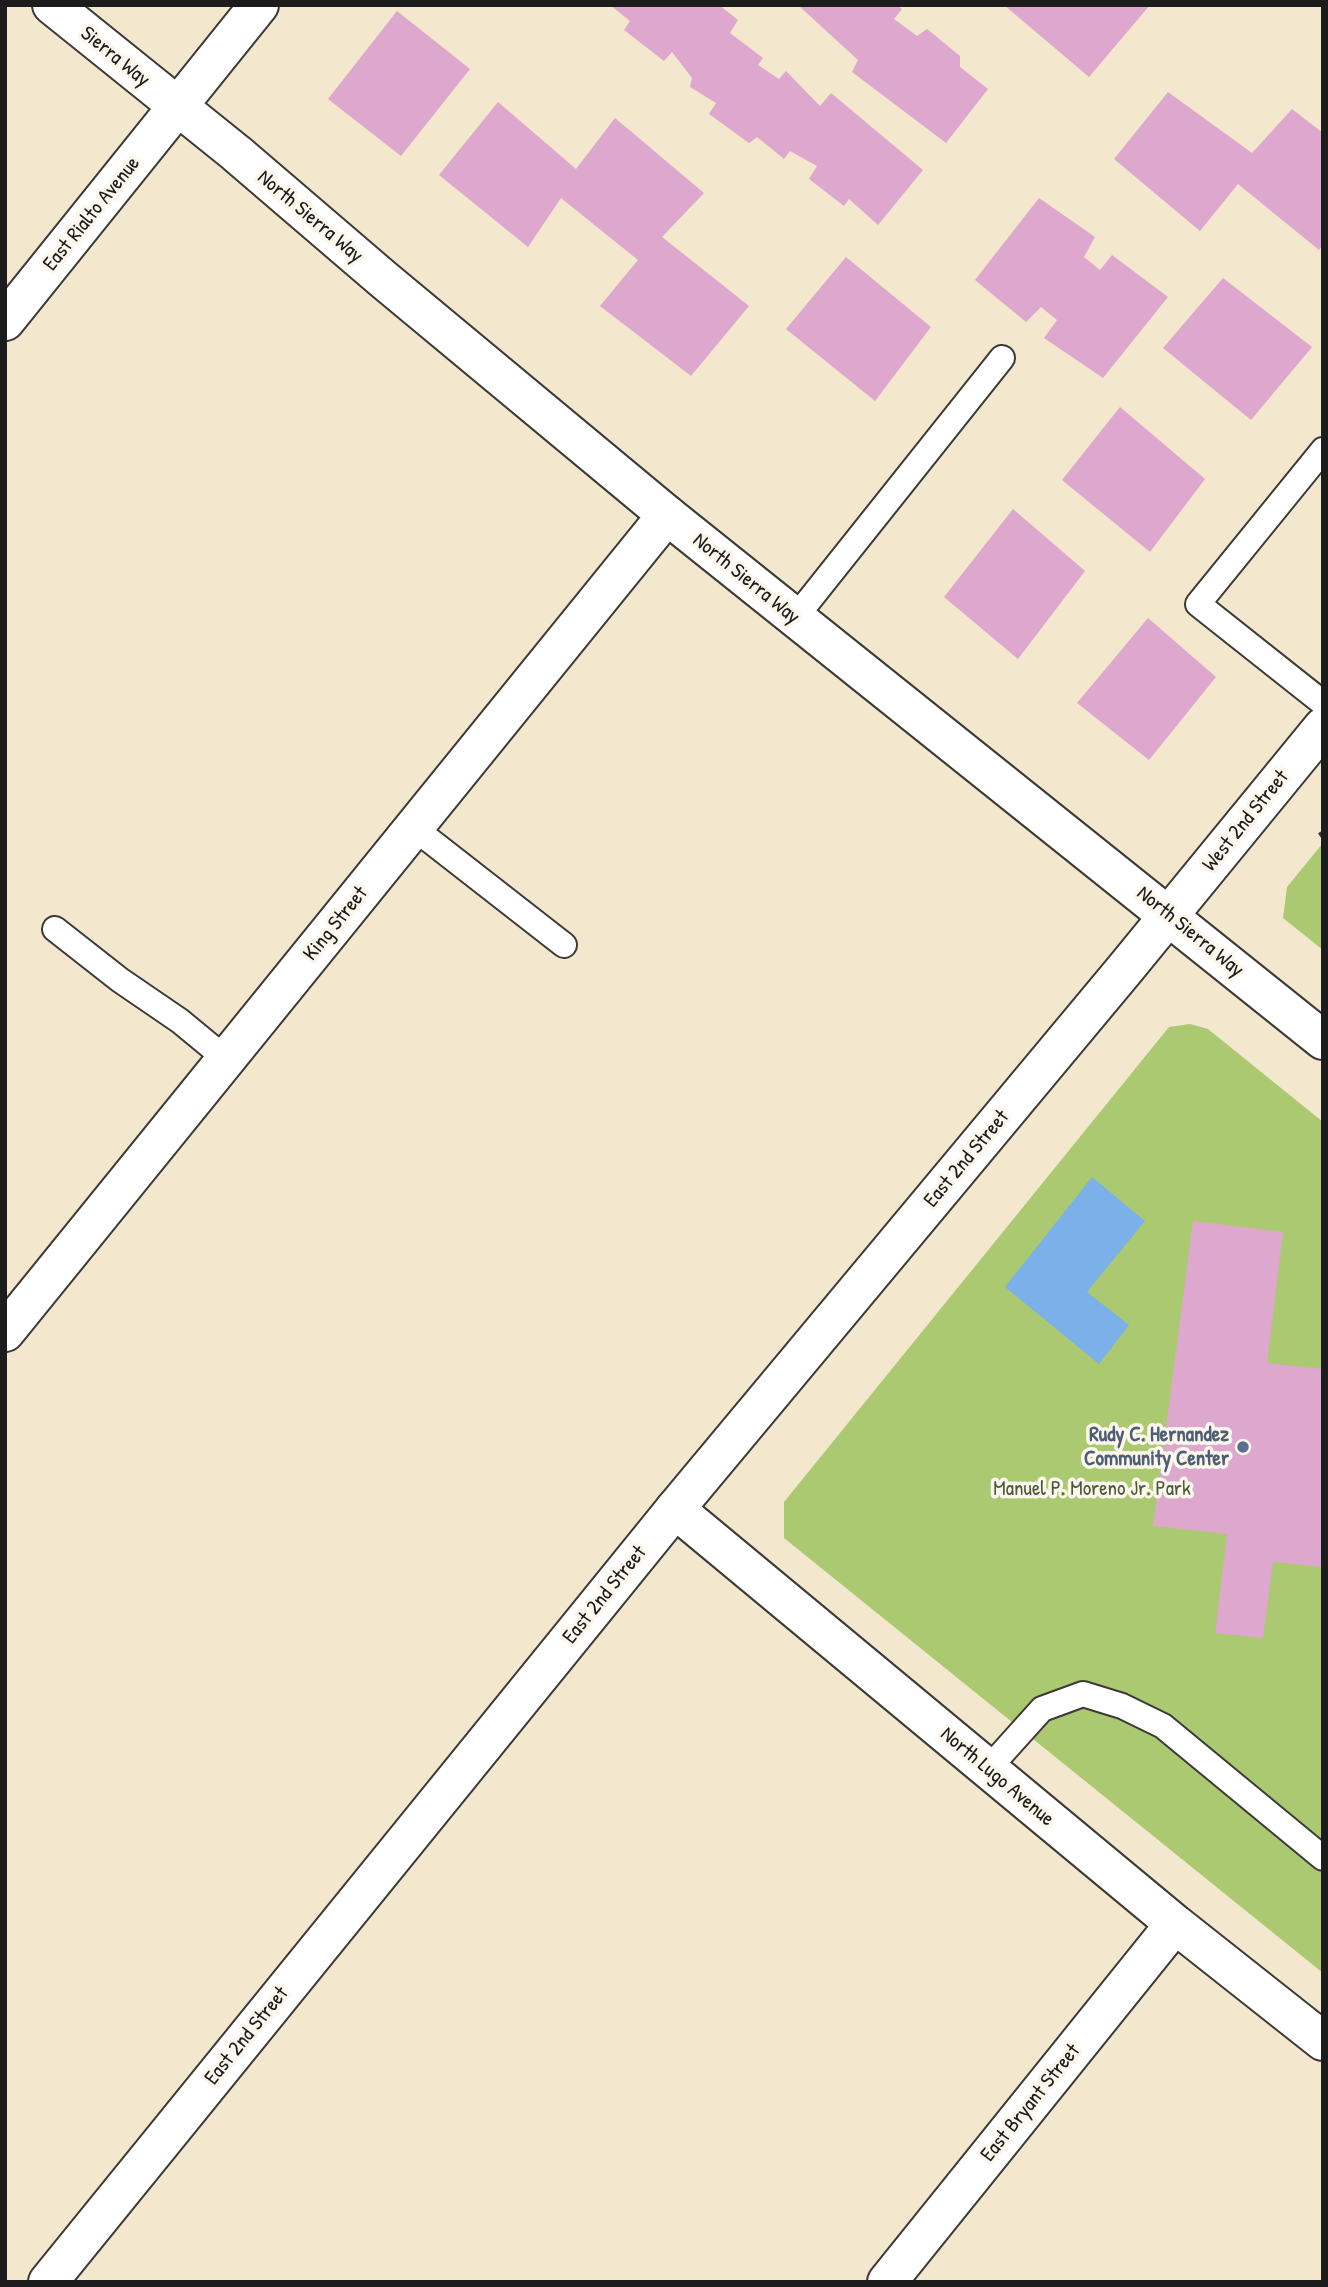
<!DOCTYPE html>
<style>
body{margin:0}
#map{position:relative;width:1328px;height:2287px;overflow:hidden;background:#f3e7cd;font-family:"Patrick Hand",sans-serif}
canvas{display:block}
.frame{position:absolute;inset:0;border:7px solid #1c1c1c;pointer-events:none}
</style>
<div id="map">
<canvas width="1328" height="2287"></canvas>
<div class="frame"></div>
</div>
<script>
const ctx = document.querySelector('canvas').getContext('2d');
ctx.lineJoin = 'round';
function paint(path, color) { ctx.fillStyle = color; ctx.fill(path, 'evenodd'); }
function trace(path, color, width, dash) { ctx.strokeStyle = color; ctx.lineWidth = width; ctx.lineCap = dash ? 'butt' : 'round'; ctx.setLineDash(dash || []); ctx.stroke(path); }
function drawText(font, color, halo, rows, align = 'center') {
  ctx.font = font + ' "Patrick Hand",sans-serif'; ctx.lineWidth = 7; ctx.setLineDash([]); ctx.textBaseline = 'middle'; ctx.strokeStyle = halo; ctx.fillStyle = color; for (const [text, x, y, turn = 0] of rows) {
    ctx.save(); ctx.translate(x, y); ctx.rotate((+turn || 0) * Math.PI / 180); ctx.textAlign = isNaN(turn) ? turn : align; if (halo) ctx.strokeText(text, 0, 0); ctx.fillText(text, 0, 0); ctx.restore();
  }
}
const green = new Path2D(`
 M1323 843V950L1283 918 1287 887Z
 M1190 1024 1208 1029 1323 1122V1973L784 1538V1502L1169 1027Z`);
const water = new Path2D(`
 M1092 1177 1145 1221 1087 1292 1129 1325 1099 1364 1005 1287Z`);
const building = new Path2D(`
 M610 5H719L738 20 730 33 763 58 758 65 779 79 786 71 820 106 831 93 923 170 878 225 849 199 844 206 809 179 817 166 790 151 784 159 757 137 749 143 709 114 716 103 690 87 692 78 672 52 664 61 624 30 630 21Z
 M798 5H897L902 9 894 19 917 36 927 29 960 56V67L988 89 946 143 852 72 858 60Z
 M1004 5H1150L1089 77Z
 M397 11 470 69 401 156 328 99Z
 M1168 92 1252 153 1292 109 1323 133V245L1319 250 1238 184 1200 231 1114 159Z
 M498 102 576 169 615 118 704 193 662 237 749 306 691 376 600 306 638 260 561 198 528 247 439 175Z
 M1039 198 1095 237 1084 257 1100 270 1112 255 1168 297 1103 378 1044 338 1057 320 1041 307 1026 322 975 280Z
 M846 257 931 327 875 401 786 329Z
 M1223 278 1312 347 1251 420 1163 348Z
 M1120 407 1205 479 1150 552 1062 480Z
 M1013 509 1085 571 1018 659 944 597Z
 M1148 618 1216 677 1149 760 1077 703Z
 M1193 1221 1283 1232 1267 1363 1323 1369V1567L1273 1562 1263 1638 1215 1633 1227 1534 1153 1526Z`);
const path = new Path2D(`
 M1320 832 1323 837`);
const lane = new Path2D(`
 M1323 450 1198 604 1323 703
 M795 618 1002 358
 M414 828 564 945
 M55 929 120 980 180 1021 226 1059
 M988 1769 1042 1709 1083 1694 1122 1706 1163 1726 1323 1858`);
const street = new Path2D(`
 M5 1332 667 515
 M675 1509 1175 1924 1323 2041
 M887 2282 1175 1924`);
const secondary = new Path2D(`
 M52 5 236 153 383 279 667 515 1323 1040
 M5 321 259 5
 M48 2282 675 1509 1125 969 1323 727`);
const markers = [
 [1243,1447,7,"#5c6f8a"]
];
const streetNames = [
 ["Sierra Way",115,57,39],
 ["East Rialto Avenue",92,214,-51],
 ["North Sierra Way",310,217,40],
 ["North Sierra Way",746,579,39],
 ["West 2nd Street",1246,821,-51],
 ["King Street",336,924,-51],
 ["North Sierra Way",1190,932,39],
 ["East 2nd Street",967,1159,-50],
 ["East 2nd Street",605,1595,-51],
 ["North Lugo Avenue",997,1777,40],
 ["East 2nd Street",247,2036,-51],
 ["East Bryant Street",1031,2103,-51]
];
const serviceNames = [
 ["Rudy C. Hernandez",1229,1435],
 ["Community Center",1229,1459]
];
const parkNames = [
 ["Manuel P. Moreno Jr. Park",1092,1489]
];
paint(green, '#aac971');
paint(water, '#7cb0e9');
paint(building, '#dda7ce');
trace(lane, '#3c3a37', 28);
trace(street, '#3c3a37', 42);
trace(secondary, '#3c3a37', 42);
trace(path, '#3c3a37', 4.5, [5, 5]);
trace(lane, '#fff', 24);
trace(street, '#fff', 38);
trace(secondary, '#fff', 38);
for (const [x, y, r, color] of markers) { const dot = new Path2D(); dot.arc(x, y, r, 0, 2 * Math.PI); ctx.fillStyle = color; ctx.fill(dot); trace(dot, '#fbf7ec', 2.5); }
drawText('21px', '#1c1c1c', '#fbf7ec', streetNames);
drawText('bold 21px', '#4e5e75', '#fbf7ec', serviceNames, 'right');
drawText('21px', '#4e593a', '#fbf7ec', parkNames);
</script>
